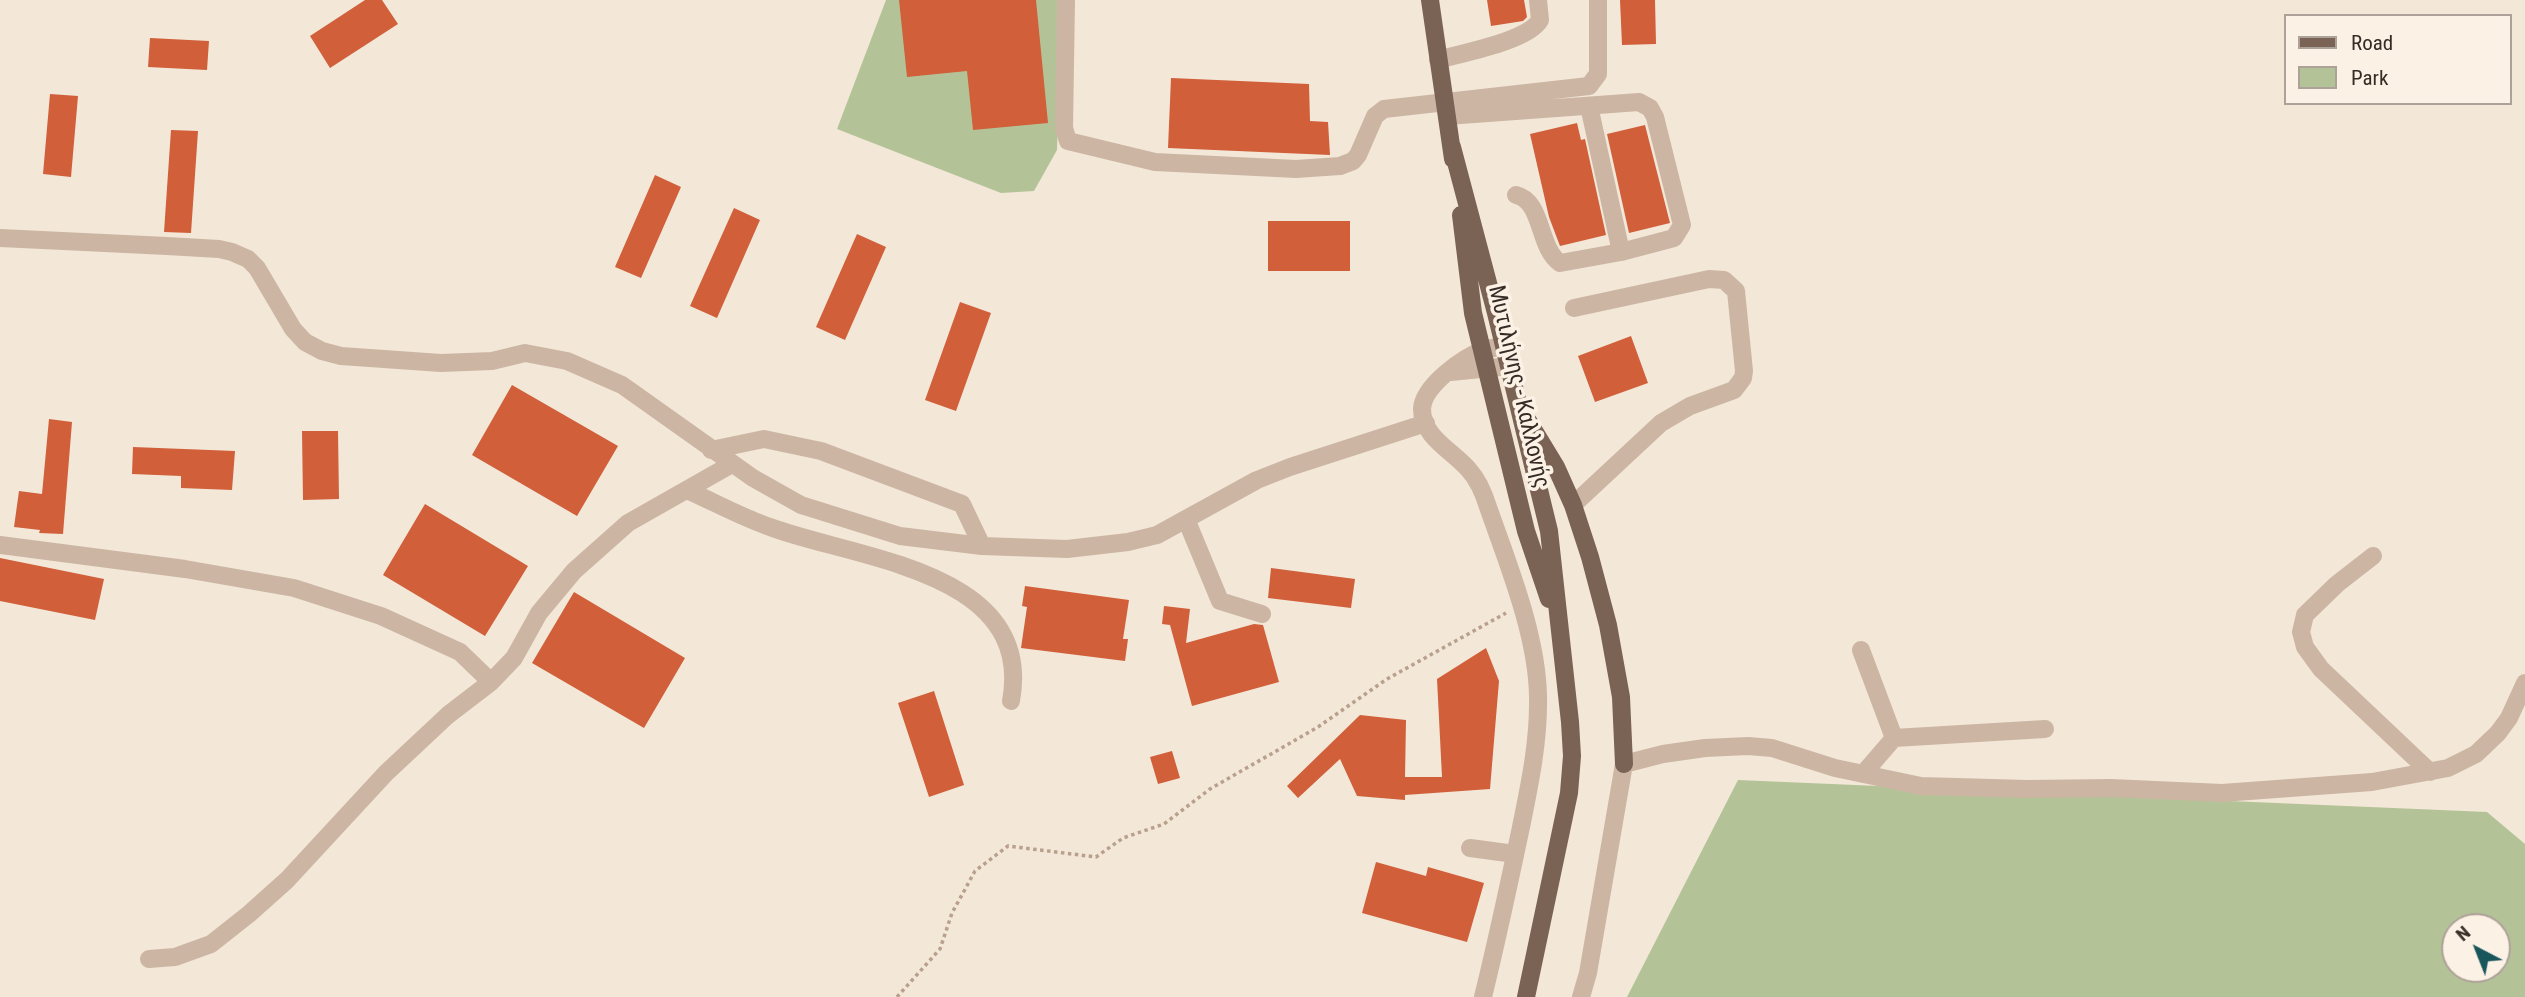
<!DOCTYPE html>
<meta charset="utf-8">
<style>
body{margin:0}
#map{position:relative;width:2525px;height:997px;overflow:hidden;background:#f3e7d8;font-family:"Roboto Condensed",sans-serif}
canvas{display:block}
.legend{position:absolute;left:2284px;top:14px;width:228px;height:91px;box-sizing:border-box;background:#fbf1e5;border:2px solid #ada299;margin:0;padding:9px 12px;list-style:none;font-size:21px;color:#372b26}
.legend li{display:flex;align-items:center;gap:14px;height:35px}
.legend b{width:35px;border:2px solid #ada299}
.north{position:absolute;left:2441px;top:913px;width:70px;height:70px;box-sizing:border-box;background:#fbf1e5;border:2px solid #ada299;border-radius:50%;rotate:318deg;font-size:19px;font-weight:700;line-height:28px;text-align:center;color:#372b26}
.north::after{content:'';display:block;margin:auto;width:24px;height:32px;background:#18565b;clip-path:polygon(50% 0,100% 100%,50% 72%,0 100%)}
</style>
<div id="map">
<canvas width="2525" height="997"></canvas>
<ul class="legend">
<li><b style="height:9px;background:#7a6255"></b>Road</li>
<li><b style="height:19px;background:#b4c397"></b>Park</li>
</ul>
<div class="north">N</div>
</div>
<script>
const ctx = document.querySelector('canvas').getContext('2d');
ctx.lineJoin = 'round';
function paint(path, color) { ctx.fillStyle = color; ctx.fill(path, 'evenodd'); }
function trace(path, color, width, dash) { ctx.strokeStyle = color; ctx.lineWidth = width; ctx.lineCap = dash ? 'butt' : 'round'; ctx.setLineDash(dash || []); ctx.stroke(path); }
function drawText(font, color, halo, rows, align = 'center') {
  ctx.font = font + ' "Roboto Condensed",sans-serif'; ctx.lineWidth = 7; ctx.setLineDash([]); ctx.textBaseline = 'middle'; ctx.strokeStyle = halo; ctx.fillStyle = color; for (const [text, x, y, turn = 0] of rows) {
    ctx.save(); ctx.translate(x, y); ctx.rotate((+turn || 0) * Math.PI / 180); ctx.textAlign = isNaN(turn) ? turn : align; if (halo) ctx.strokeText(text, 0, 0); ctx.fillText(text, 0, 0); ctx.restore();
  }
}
const green = new Path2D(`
 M886 0H1058L1061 14 1057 150 1034 191 1001 193 837 129Z
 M1738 780 2487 812 2525 844V997H1627ZM2455 927H2497V969H2455Z`);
const building = new Path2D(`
 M365 0H382L398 24 330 68 310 36Z
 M899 0H1036L1048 123 973 130 967 71 907 77Z
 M1487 0H1524L1527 17 1523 21 1491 26Z
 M1620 0H1655L1656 44 1622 45Z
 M150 38 209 41 207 70 148 67Z
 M1171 78 1309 84 1310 121 1328 122 1330 155 1168 148Z
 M50 94 78 96 71 177 43 174Z
 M1577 123 1581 140 1585 139 1606 235 1560 246 1549 217 1530 134Z
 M1645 125 1670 223 1629 233 1607 134Z
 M171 130 198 131 191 233 164 232Z
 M655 175 681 187 641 278 615 267Z
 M734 208 760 220 717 318 690 306Z
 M1268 221H1350V271H1268Z
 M857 234 886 247 845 340 816 327Z
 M960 302 991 313 956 411 925 400Z
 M1631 336 1648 383 1595 402 1578 356Z
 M512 385 618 446 577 516 472 455Z
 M49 419 72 422 63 534 39 533 40 530 14 527 19 491 42 494Z
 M302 431H338L339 499 303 500Z
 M133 447 235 451 232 490 181 488V476L132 474Z
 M425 504 528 566 485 636 383 575Z
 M0 558 104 579 95 620 0 601Z
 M1271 568 1355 579 1351 608 1268 598Z
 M1025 586 1129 600 1123 639H1128L1125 661 1021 648 1027 607 1022 606Z
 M574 592 685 658 644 728 532 663Z
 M1164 606 1190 609 1186 643 1254 624 1263 625 1279 682 1192 706 1170 625 1162 624Z
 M1486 648 1499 681 1490 789 1405 795V800L1357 796 1340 759 1298 798 1287 786 1360 715 1406 720 1405 777H1442L1437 679Z
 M934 691 964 785 929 797 898 703Z
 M1172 751 1180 778 1158 784 1150 757Z
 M1376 862 1426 876 1428 867 1484 883 1467 942 1362 913Z`);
const path = new Path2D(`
 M897 997 940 949 952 913 975 871 1008 846 1096 857 1123 838 1164 824 1210 789 1318 727 1387 679 1506 613`);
const minor = new Path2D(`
 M1066 0 1064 128 1068 141 1155 162 1296 169 1340 166 1353 161 1358 155 1375 116 1384 109 1589 86 1598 74V0
 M1438 60C1462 53 1528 41 1540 20L1538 0
 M1589 106 1621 252
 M1447 116 1639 102 1650 108 1655 117 1682 225 1674 238 1621 252 1560 263C1538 248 1543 201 1516 195
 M0 238 167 246 219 249 232 252 248 259 257 268 293 329 305 342 322 351 341 356 441 363 492 361 525 353 567 361 622 385 753 478 801 505 900 536 982 546 1067 549 1128 542 1157 535 1257 480 1290 467 1426 423
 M1451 372 1510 366
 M711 450 764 439 821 451 962 504 982 546
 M687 490C714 502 741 517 770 527 855 559 1035 570 1011 701
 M1573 505 1661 423 1690 406 1734 390 1743 378 1744 371 1736 291 1724 280 1709 279 1574 308
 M1186 519 1220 601 1262 614
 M0 545 185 569 294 588 381 616 460 652 491 682
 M2373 556 2337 584 2305 615 2301 632 2305 647 2321 669 2430 772
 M1861 650 1894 738 1863 774
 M1894 738 2045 729
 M1470 848 1515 854
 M149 959 175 957 211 944 249 914 287 880 386 773 448 715 491 682 514 658 539 613 574 571 628 523 732 464
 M1483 997C1497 940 1509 884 1521 827 1530 783 1539 740 1538 696 1537 635 1508 564 1488 507 1484 494 1479 481 1469 470 1453 451 1422 437 1422 409 1423 386 1463 357 1484 350 1491 348 1498 347 1505 346
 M1581 997 1588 973 1624 764 1663 754 1705 748 1748 746 1772 748 1835 768 1921 786 2027 789 2111 788 2222 793 2372 782 2448 768 2476 754 2498 733 2509 718 2525 683`);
const major = new Path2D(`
 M1430 0 1453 159
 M1452 147 1496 313 1549 531 1570 722 1572 756 1569 793 1526 997
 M1461 215 1473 313 1526 531 1549 599
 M1528 421 1556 467 1573 505 1590 557 1608 625 1621 697 1624 764`);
const streetNames = [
 ["Μυτιλήνης - Καλλονής",1518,387,77]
];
paint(green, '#b4c397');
paint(building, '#d05f3a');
trace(path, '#b8a08d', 3.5, [3.5, 3.5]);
trace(minor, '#ccb6a3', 18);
trace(major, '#7a6255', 18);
drawText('23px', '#372b26', '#fbf1e5', streetNames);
</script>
